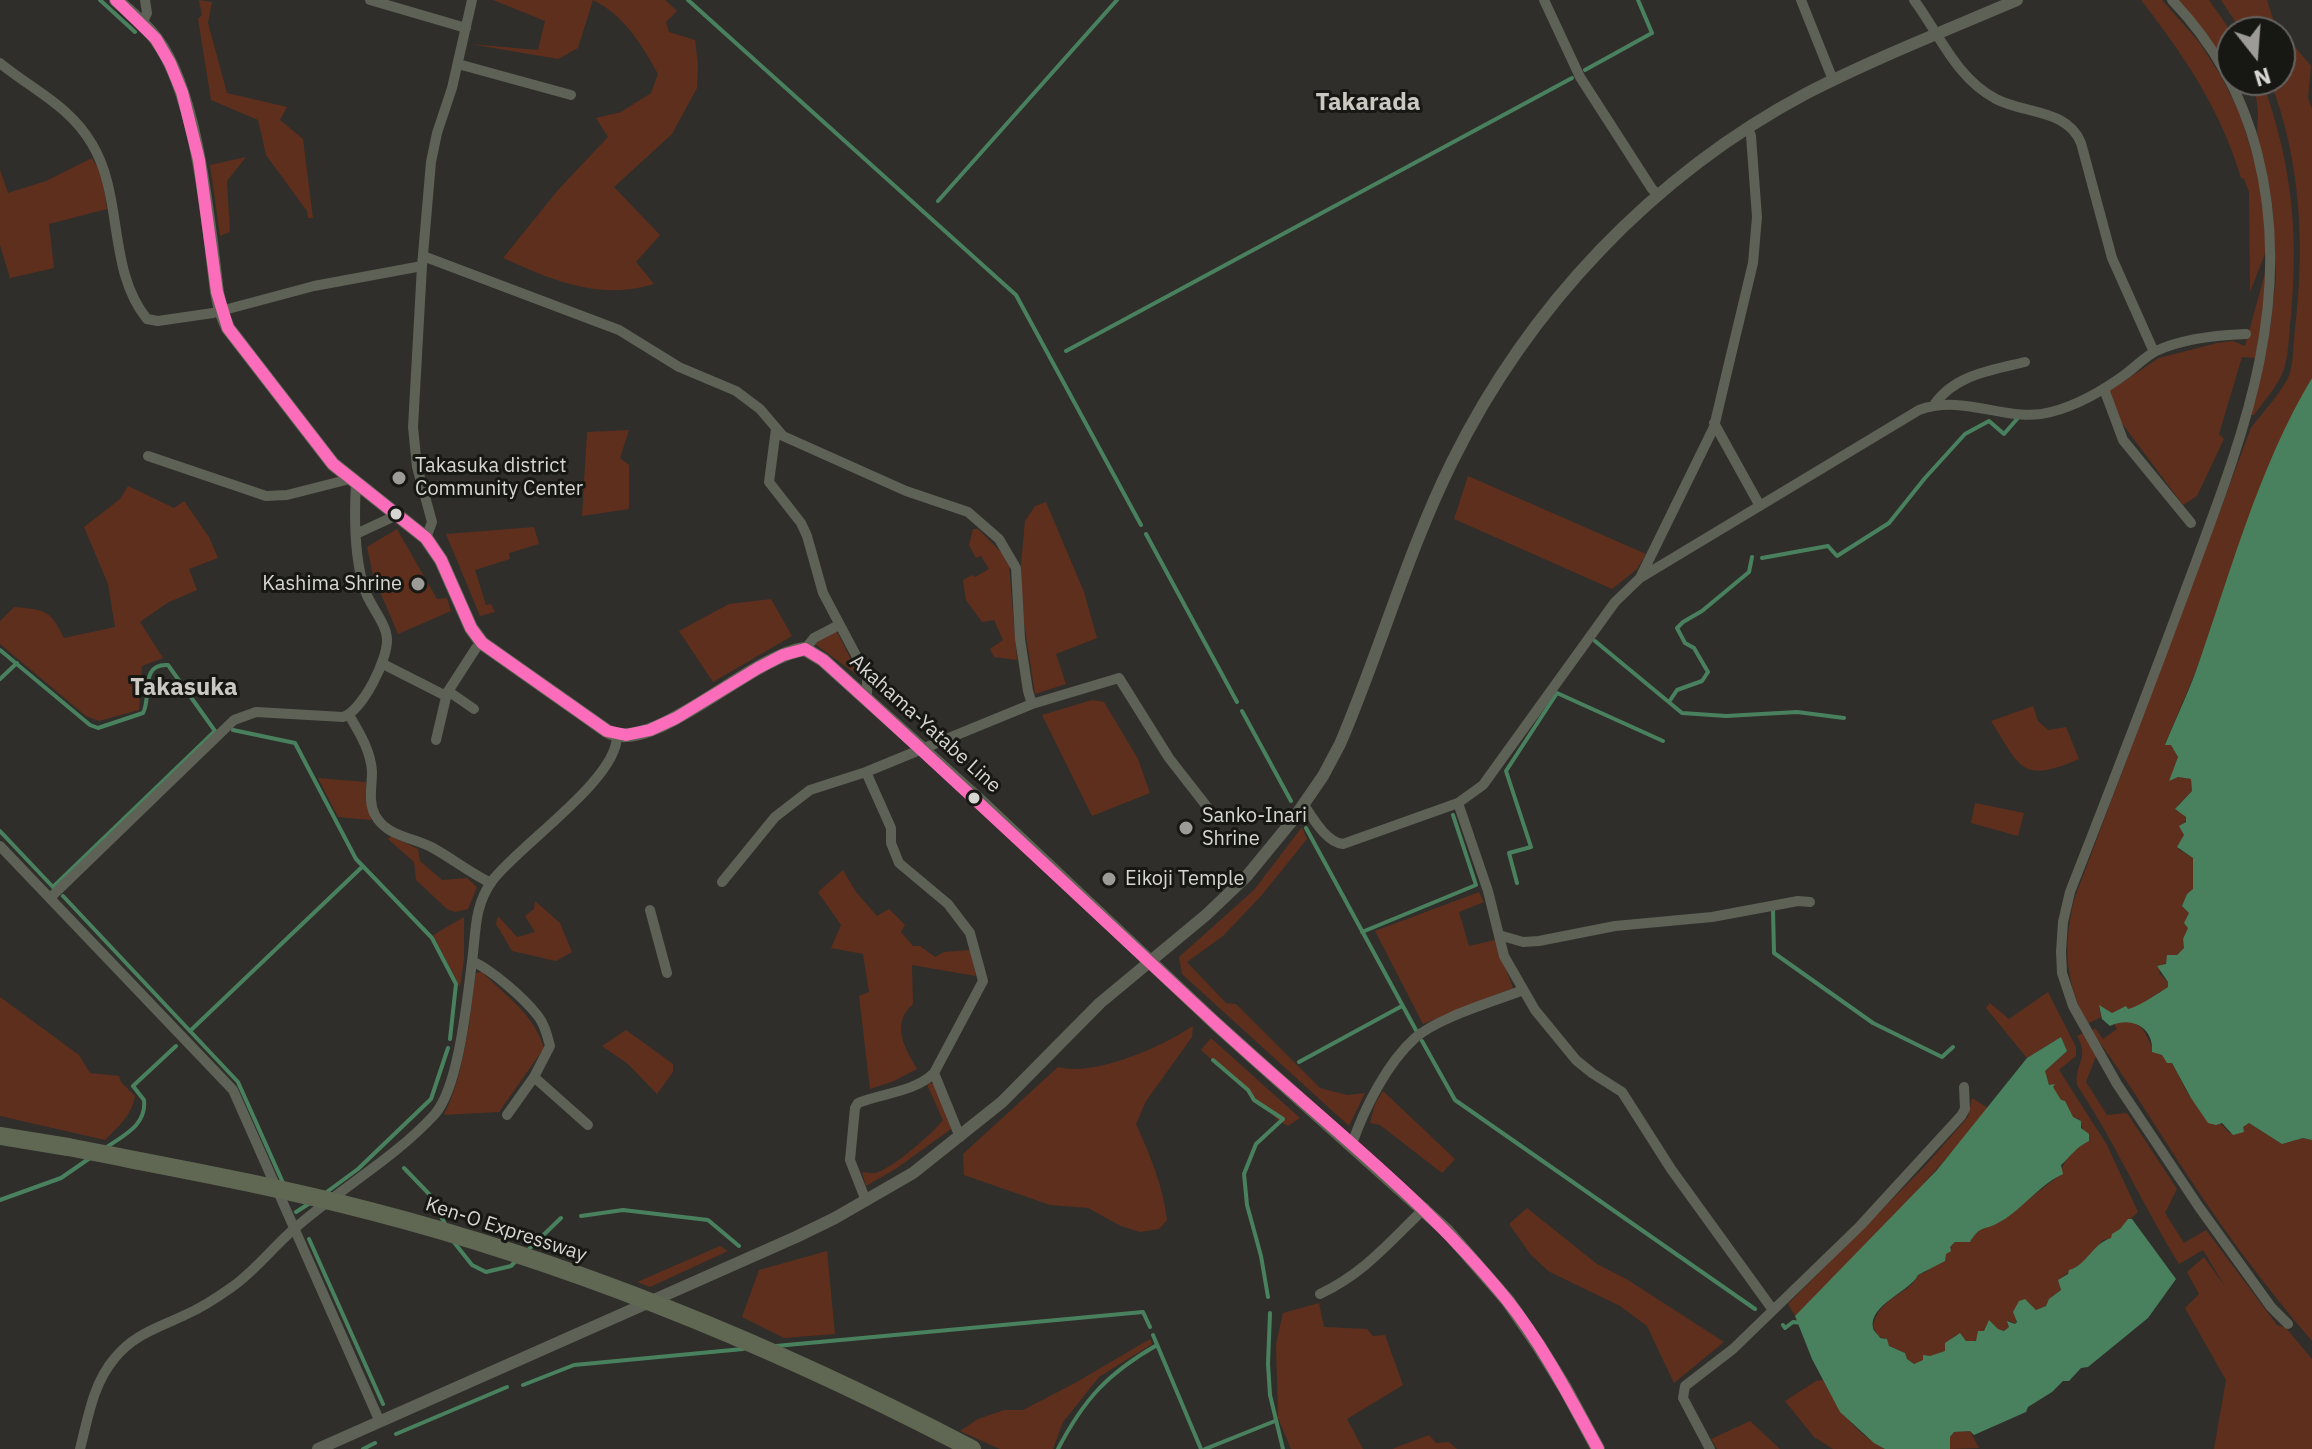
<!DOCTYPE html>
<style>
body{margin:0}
#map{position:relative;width:2312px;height:1449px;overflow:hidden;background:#2f2e2a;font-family:"IBM Plex Sans",sans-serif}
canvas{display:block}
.north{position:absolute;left:2216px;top:16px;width:80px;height:80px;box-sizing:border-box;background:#171714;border:2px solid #646360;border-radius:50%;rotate:163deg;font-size:22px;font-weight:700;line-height:32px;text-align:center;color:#d7d6d2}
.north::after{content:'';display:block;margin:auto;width:28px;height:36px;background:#9c9b97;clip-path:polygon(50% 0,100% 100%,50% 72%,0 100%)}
</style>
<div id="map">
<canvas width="2312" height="1449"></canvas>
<div class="north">N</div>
</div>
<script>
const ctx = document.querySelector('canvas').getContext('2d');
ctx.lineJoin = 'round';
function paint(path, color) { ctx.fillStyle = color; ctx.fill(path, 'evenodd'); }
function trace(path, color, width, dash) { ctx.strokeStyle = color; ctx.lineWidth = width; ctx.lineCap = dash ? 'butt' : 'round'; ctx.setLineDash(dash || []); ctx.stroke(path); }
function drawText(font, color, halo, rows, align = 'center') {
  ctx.font = font + ' "IBM Plex Sans",sans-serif'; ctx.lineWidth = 6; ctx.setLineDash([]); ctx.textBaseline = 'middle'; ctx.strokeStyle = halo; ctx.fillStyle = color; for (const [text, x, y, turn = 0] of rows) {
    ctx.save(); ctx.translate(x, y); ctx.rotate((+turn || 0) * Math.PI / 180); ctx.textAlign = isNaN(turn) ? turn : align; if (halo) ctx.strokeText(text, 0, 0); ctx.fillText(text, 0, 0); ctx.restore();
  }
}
const green = new Path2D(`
 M199 0 212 2 208 23 227 93 287 107 280 120 303 139 313 218H308L307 211 266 155 258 120 211 100 198 19 202 15Z
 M493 0H665L677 11 666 22 669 32 695 40 698 64 697 88 672 134 614 187 660 235 636 262 654 284C600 301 552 280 503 258L558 190 608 137 596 118 621 112 651 93 658 74C642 45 624 15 593 0L578 48 558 59 470 44 538 50 545 21Z
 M2141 0H2162L2199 42 2221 76 2240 114 2262 186 2268 246 2250 292 2249 192 2244 179 2241 178C2220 108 2185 57 2141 0Z
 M2178 0H2209L2232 33V77Z
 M2221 0H2267L2274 22 2311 66 2308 98 2312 109V378L2289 421 2195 673 2165 744 2171 745 2178 757 2170 780 2178 777 2191 779 2192 791 2177 806 2176 811 2182 812 2187 820 2180 826 2184 835 2178 849 2193 858C2193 869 2196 878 2194 889L2187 894 2182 906 2189 913 2188 928 2183 939 2184 948 2177 955H2168L2166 963 2161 966 2159 973 2168 982V987L2137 1007 2112 1013 2099 1006 2101 1017 2087 1024C2065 980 2063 947 2074 900L2251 428C2263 412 2279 395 2288 378 2294 365 2293 344 2295 329 2305 244 2301 161 2270 80H2280V32H2242Z
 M2254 80H2262C2291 162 2299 229 2291 315 2289 332 2289 353 2284 369 2278 386 2264 401 2254 415H2251L2270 330 2276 277 2272 203 2257 137 2258 112Z
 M246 157 227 181 230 232 220 236 210 165Z
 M92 158 102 175 107 209 49 224 54 268 10 278 0 245V170L8 193 46 181Z
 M2268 262 2260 334 2255 358 2242 357 2219 434 2224 439 2197 496 2183 505 2121 422 2109 391 2159 358 2217 343 2233 341 2245 346Z
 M629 430 620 458 629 465V509L582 516 587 432Z
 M1468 476 1646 554 1637 569 1612 589 1454 519Z
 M128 486 174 508 184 501 209 537 218 558 189 569 197 590 167 603 140 622 163 658 142 666 139 710 99 721 86 716 0 644V621L14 607C45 610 50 609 64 638L115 627 108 584 84 527 120 499Z
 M1046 502 1084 592 1097 638 1056 654 1066 684 1035 694 1022 610 1021 564 1025 521 1035 506Z
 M534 527 539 544 509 553 510 559 475 570 486 605 491 604 495 612 480 616 446 534Z
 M397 529 437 599 447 598 451 611 398 634 373 575 367 547Z
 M973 529H978L1002 553 1009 566 1017 660 994 657 990 649 1003 640 994 620 982 622 966 600 963 580 972 575 975 577 989 569 981 556 976 558 969 545Z
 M771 599 792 636 713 682 679 631 729 604Z
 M836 630 860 677 815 644Z
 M1092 700 1104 702 1138 759 1150 793 1092 816 1042 715Z
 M2033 706 2038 721 2048 730 2066 727 2079 759C2021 784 2021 768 1991 721Z
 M318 778 366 782 371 820 338 817Z
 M1975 803 2024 813 2018 836 1971 823Z
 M1302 827 1307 839 1261 896 1223 936 1187 962 1226 1003 1236 1004 1320 1088 1347 1095 1365 1093 1349 1126 1182 974 1179 957 1254 890Z
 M391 836 418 849 420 861 442 880 467 878 477 887 468 909 455 912 447 909 416 880 414 862 388 839Z
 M843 870 856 892 877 916 889 909 905 925 901 932 913 946H920L935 957 944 952 970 950 976 976 912 965 913 1004C890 1024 905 1048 917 1069L894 1081 870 1089 859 996 869 992 863 954 831 948 841 925 818 892Z
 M1479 892 1484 902 1459 912 1469 946 1495 940 1513 988 1423 1024 1375 931Z
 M535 901 560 923 572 952 556 961 512 951 496 924 498 916 517 937 535 932 525 916 534 909Z
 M464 917V959L460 987 433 935Z
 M482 972C506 996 534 1014 544 1048L499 1112 444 1115C465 1072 469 1020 476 973Z
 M2048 992 2076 1047V1056L2059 1070 2107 1145 2138 1212 2111 1238 2103 1240 2086 1260 2058 1280 2061 1290 2049 1299 2046 1306 2036 1310 2025 1302 2016 1317V1324L2008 1320 2009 1327 2004 1331 1998 1329 1992 1323 1974 1342 1966 1341 1960 1334 1954 1336 1945 1351 1914 1364 1907 1359 1905 1353 1889 1346 1885 1338 1878 1337 1873 1326C1879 1296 1910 1295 1918 1275L1926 1272 1955 1242H1970L1977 1231 1999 1222 2060 1175C2063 1159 2077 1148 2084 1132L2079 1119 2072 1117 2045 1078V1071L2067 1051 2061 1037 2027 1058 1986 1008 1990 1003 2009 1019Z
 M0 997 79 1055 90 1073 119 1076 121 1082 135 1096C132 1115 118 1127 105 1140L0 1116Z
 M2123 1021C2144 1022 2145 1034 2153 1049 2157 1054 2164 1055 2169 1060 2179 1071 2182 1087 2191 1098 2202 1112 2219 1119 2229 1133L2243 1132 2242 1127 2249 1123 2282 1144 2303 1138 2312 1140V1341C2268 1290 2227 1235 2190 1179 2157 1130 2127 1078 2091 1031L2095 1028 2103 1039 2117 1029 2114 1024Z
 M1193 1026 1192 1037 1146 1101 1136 1124C1150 1155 1163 1186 1167 1220L1159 1229 1140 1232 1121 1226 1088 1208 1050 1205 964 1175 963 1154 1058 1067C1095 1077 1163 1046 1193 1026Z
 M626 1030 673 1064V1072L657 1094 628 1064 602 1046Z
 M2083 1033 2096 1056 2086 1082 2107 1115 2127 1113 2177 1189 2165 1213 2184 1243 2206 1230 2277 1325 2286 1328 2312 1359V1449H2214L2226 1380 2185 1308 2199 1294 2187 1272 2204 1257 2226 1288 2203 1250 2179 1264C2143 1206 2115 1142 2077 1085 2074 1064 2090 1059 2077 1036Z
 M1211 1038 1300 1118 1288 1126 1278 1120 1201 1050Z
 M928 1083 936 1084 951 1129 897 1168 866 1186 862 1172C866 1172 871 1174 875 1173 892 1169 932 1134 943 1120L928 1087Z
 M1383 1091 1455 1159 1442 1173 1380 1125 1370 1123 1375 1104Z
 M1972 1098 1988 1108C1929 1183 1862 1249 1795 1316L1788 1304 1925 1166 1968 1117Z
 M1527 1208 1597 1264 1628 1280 1724 1342 1674 1383 1647 1326 1620 1306 1548 1271 1531 1255 1509 1224Z
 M720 1246 728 1251 650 1287 637 1282Z
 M827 1251 835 1334 784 1338 742 1317 759 1270Z
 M1319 1303 1324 1327 1367 1329 1373 1336 1385 1335 1403 1385 1347 1419 1363 1449H1291L1278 1418 1276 1344 1283 1313Z
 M1150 1339 1152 1344 1099 1377 1063 1422 1053 1449H1000L960 1431 978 1419 1004 1410H1023L1075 1383Z
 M1823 1380C1839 1411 1854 1432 1885 1449H1833L1814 1437 1785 1401 1816 1381Z
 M1750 1421 1780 1449H1717L1711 1439Z
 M1970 1431 1979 1448 1950 1449V1437L1954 1432Z
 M1429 1435 1436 1443 1449 1442 1457 1449H1392Z`);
const water = new Path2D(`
 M2312 378V1140L2303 1138 2282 1144 2249 1123 2243 1127 2244 1132 2233 1135 2222 1123 2216 1125 2208 1123 2191 1098 2172 1063H2167L2162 1055 2152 1052C2154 1027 2131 1016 2110 1026L2102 1019 2099 1005 2112 1013 2126 1006 2128 1009C2138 1007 2159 993 2168 987V982L2157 966 2166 964 2167 955H2177L2184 948 2183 939 2188 928 2184 923 2189 913 2182 906 2187 894 2193 889C2193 879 2193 869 2193 858L2177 847 2184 835 2179 826 2186 822V817L2175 809 2192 791 2191 779 2178 777 2169 781 2178 757 2171 745H2165C2175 720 2187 696 2196 671 2231 572 2258 468 2312 378Z
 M2061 1037 2067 1051 2045 1071 2049 1085 2055 1084 2053 1087 2061 1100 2065 1101 2073 1117 2081 1121V1128L2089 1134V1141C2076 1147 2071 1156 2061 1165L2063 1174C2037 1186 2021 1212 1996 1224 1981 1231 1980 1226 1970 1242H1955L1950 1247 1951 1251 1946 1254 1945 1261 1918 1275C1911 1291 1868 1305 1873 1328 1874 1332 1878 1334 1880 1338L1887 1339 1889 1346 1905 1353 1907 1359 1914 1364 1923 1360V1355L1930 1356 1945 1351V1343L1960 1333 1966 1341H1976L1978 1331H1984L1989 1320 1998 1329 2004 1331 2009 1327 2007 1321 2015 1324 2017 1322 2013 1312 2019 1301 2025 1299 2036 1310 2046 1306 2049 1299 2061 1290 2058 1280 2068 1274 2069 1270C2087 1265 2092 1244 2111 1238L2112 1234 2120 1229 2128 1219H2132L2176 1279 2148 1318 2088 1367 2081 1368 2069 1381H2063L2052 1392 2028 1407 2026 1412 1974 1435 1970 1431 1954 1432 1950 1437V1449H1885L1874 1443 1840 1412 1812 1359 1795 1316 1937 1170 2027 1058Z`);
const stream = new Path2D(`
 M100 0 135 32
 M688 0 1016 295 1141 525
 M1585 70 1652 33 1638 0
 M938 201 1117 0
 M1066 351 1572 78
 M1146 534 1237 702
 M1762 558 1828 546 1837 556 1889 523 1925 478 1965 434 1989 421 2004 434 2017 419
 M1595 641 1682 713 1726 716 1797 712 1844 718
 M0 650 90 725 98 728 143 713C152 697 139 663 168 665L215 731 53 887
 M0 679 17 663
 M1669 702 1677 690 1702 681 1708 672 1694 648 1685 643 1677 628 1683 622 1702 611 1749 572 1752 557
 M1242 711 1291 801
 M233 730 295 743 356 859 432 938 456 984 450 1039
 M1306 828 1417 1032
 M0 831 52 886
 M1517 883 1509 853 1531 847 1506 771 1557 693 1663 741
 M63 896 238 1082 284 1185
 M1773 910 1774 953 1873 1023 1942 1057 1953 1047
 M1362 932 1476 885 1453 815
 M190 1031 362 867
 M1422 1041 1455 1100 1755 1309
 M1213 1060 1248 1090 1254 1100 1283 1119 1256 1144 1244 1174 1247 1205 1261 1256 1268 1297
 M1299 1062 1402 1006
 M104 1149C122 1136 147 1126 144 1100L133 1086 176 1046
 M404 1168 430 1195 446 1226
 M324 1194 358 1169 431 1099 448 1048
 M0 1200 61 1178 90 1158
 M296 1212 310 1203
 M581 1216 623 1210 708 1220 739 1246
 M309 1239 383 1404
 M453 1241 472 1265 486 1272 511 1266 516 1261
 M528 1250 561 1218
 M1270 1313 1268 1364 1270 1395 1283 1449
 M1783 1325 1785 1328 1793 1322 1802 1323
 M1153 1335 1201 1449
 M776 1346 1143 1312 1150 1327
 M523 1385 574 1365 743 1349
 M396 1434 507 1387
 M363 1449 375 1443
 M1058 1449C1084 1399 1108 1373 1157 1345
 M1205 1449 1275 1421`);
const minor = new Path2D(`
 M370 0 466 28
 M1544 0 1580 77 1652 189 1659 195
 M1801 0 1833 80
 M1914 0C1940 35 1956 78 1996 99 2024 114 2068 109 2081 143L2112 258 2154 352
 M2172 0C2213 43 2242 94 2257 152 2297 306 2240 443 2187 586 2149 689 2110 790 2070 892L2063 922 2061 952 2062 973 2073 1006 2117 1084 2199 1207 2271 1307 2288 1324
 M142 24 147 13 145 0
 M0 63C33 90 70 106 92 144 124 197 107 270 147 319L158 321 213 313 314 286 422 266
 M458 64 571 95
 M423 256 619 330 679 367 736 391 760 409 783 436 906 491 968 512 999 539 1016 568 1020 639 1028 691 1032 704
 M2104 389 2123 440 2191 523
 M1934 405C1954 375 1992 370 2025 362
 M1714 423 1760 506
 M776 429 769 482 801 523 807 536 823 593 867 676V697
 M148 456 266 496 287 495 350 479
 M356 534 397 515
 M426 538 432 522 417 467 413 427 422 266 431 162 437 133 452 88 472 0
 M1641 576 1714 427 1726 376 1753 263 1757 217 1751 136 1748 128
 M805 649 814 638 839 625
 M383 664 446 696
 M448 691 474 709
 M349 715C359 732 371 751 372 772 372 786 368 802 375 815 387 837 413 837 433 848 453 859 470 873 491 883
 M436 740 447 693 476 648 482 643
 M866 772 891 828V843L899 863 948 904 970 933 983 981 934 1073C915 1092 882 1093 858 1103L855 1108 850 1160 866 1201
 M1458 803 1488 891 1504 956 1535 1010 1576 1060 1592 1073 1622 1092 1671 1169 1773 1310
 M1304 805C1313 818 1326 842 1343 844L1458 803 1483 785 1615 602 1640 578 1919 410C1965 393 2008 424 2051 412 2079 405 2104 390 2127 373 2136 366 2146 356 2156 351 2182 339 2217 335 2246 334
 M0 846 233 1090 380 1422
 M722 882 775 817 810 790 866 772 1032 704 1119 678 1169 758 1208 808
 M50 898 234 720 256 712 343 717C363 710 388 659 387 639 386 622 369 605 364 588 354 555 354 517 356 483
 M650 910 667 973
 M1499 935 1523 942 1539 941 1615 926 1712 917 1798 901 1810 902
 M472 961C492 970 524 998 538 1016 545 1025 547 1035 550 1046L534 1077 507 1115
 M934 1073 960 1137
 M534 1077 588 1125
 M1352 1144C1364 1109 1387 1063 1415 1038 1439 1017 1493 1002 1523 990
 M1320 1294C1366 1272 1389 1242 1425 1208
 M80 1449C88 1418 93 1384 114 1359 134 1334 158 1328 185 1315 201 1308 218 1297 232 1287 255 1271 273 1247 294 1229 339 1189 394 1159 435 1114 459 1086 467 1000 472 962 476 932 474 906 492 881 519 845 617 780 617 736
 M1710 1449 1683 1398 1685 1386 1733 1349 1860 1226 1961 1116 1965 1109 1964 1087`);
const tertiary = new Path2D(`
 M318 1449 796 1237 835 1218 913 1173 1002 1102 1100 1003 1206 915 1246 877 1292 821 1323 776 1340 744C1380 651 1407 553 1452 462 1529 306 1653 175 1807 93 1875 58 1947 30 2017 0`);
const secondary = new Path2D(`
 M116 0C130 12 145 24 156 39 198 95 208 222 217 292L221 311 228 328 333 464 426 538 441 560 471 628 482 643 607 731C653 757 751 655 805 649L823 660 980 801 1215 1023 1447 1231 1508 1301 1539 1346 1565 1388 1598 1449`);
const motorway = new Path2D(`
 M0 1136 68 1147`);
const motorwayBridge = new Path2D(`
 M68 1147C169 1167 271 1185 370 1211 580 1265 781 1349 972 1449`);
const bus1 = new Path2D(`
 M116 0 156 39 170 63 182 92 199 160 217 292 228 328 333 464 426 538 441 560 471 628 482 643 607 731 626 735 650 730 676 718 758 668 783 655 805 649 823 660C955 779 1083 901 1213 1021 1312 1113 1422 1195 1507 1300 1543 1345 1570 1398 1598 1449`);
const markers = [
 [399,478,8,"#9c9b97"],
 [396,514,7,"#d7d6d2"],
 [418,584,8,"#9c9b97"],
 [974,798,7,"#d7d6d2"],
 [1186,828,8,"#9c9b97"],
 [1109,879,8,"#9c9b97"]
];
const poiNames = [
 ["Takasuka district",415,466],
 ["Community Center",415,489],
 ["Kashima Shrine",402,584,"right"],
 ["Sanko-Inari",1202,816],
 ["Shrine",1202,839],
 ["Eikoji Temple",1125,879]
];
const streetNames = [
 ["Akahama-Yatabe Line",925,724,42],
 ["Ken-O Expressway",506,1230,18]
];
const quarterNames = [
 ["Takarada",1368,103],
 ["Takasuka",184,688]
];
paint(green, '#5f2f1d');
paint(water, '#49815e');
trace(stream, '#49815e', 4);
trace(minor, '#5e6156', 10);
trace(tertiary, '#5e6156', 12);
trace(secondary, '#5d6353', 14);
trace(motorway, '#606853', 18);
trace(motorwayBridge, '#606853', 18);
trace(bus1, '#fb6dba', 12);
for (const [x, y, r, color] of markers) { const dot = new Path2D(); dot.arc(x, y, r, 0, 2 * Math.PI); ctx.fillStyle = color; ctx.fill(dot); trace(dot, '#171714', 3); }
drawText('20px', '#d7d6d2', '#171714', poiNames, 'left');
drawText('20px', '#d7d6d2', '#171714', streetNames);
drawText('bold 24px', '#cac8c1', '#171714', quarterNames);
</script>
